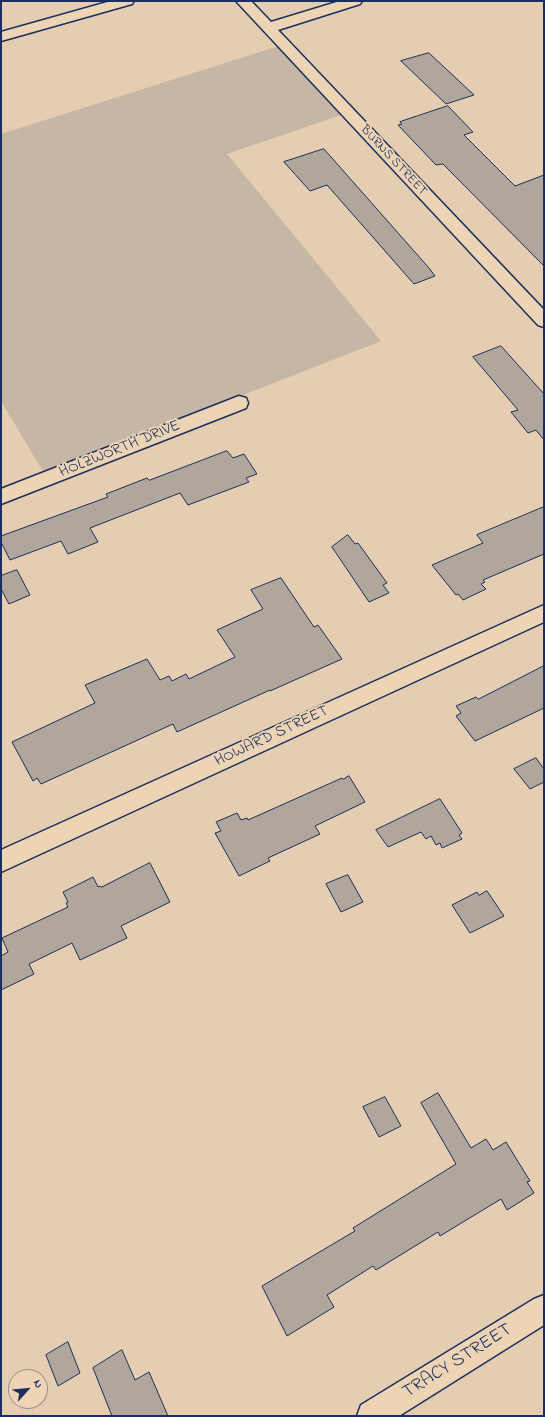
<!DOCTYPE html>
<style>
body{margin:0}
#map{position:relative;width:545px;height:1417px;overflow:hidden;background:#e4cdb1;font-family:"Indie Flower",sans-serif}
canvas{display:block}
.frame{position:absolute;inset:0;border:2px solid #1b2f5e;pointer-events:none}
.north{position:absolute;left:8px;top:1369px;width:40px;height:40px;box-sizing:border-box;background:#ecd4b4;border:1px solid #989292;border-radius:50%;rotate:63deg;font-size:11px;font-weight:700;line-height:16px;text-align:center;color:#1b2f5e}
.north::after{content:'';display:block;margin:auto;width:14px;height:18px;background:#1b2f5e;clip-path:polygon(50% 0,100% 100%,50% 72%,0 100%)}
</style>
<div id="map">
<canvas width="545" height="1417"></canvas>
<div class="frame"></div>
<div class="north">N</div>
</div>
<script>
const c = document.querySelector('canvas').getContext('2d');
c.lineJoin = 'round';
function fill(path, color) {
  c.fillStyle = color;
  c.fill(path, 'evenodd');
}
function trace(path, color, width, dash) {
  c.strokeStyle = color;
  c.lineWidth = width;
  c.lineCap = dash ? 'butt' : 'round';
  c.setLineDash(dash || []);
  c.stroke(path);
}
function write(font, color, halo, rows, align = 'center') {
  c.font = font + ' "Indie Flower",sans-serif';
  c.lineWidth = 4;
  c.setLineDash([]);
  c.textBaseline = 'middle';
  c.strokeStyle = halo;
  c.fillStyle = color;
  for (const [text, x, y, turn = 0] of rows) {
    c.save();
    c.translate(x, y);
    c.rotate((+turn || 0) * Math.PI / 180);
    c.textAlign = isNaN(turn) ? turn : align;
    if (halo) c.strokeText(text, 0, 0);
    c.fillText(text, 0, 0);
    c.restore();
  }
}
const green = new Path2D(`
 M282,45L341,115L227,154L381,341L44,473L1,401V134Z`);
const building = new Path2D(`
 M429,53L474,95L446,104L401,61Z
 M448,106L473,132L464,135L515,186L544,175V266L443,164L436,165L398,125L402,124L400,122Z
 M324,149L429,268L435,276L414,284L327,185L310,191L284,162Z
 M501,346L544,394V440L536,430L528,433L511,412L518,410L473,357Z
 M227,451L233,458L244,454L257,474L246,478L249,482L188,505L180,493L90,528L98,542L68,554L61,541L10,560L1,542V536L108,497L106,494L147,478L149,480Z
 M544,507V554L483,580L485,582L481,584L486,589L463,600L458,594L456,595L432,565L483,543L477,535Z
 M348,535L355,544L358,543L387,583L383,585L389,593L369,602L332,547Z
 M17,570L30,595L9,604L1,589V576Z
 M281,578L314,627L318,625L342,659L270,691V690L177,732L173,724L41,784L37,778L33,781L12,742L95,703L85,685L147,659L160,680L169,676L172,681L186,674L189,679L235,657L217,630L263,609L251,590Z
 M544,666V708L475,741L456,716L461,713L456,706L476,697L478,699Z
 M536,758L544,769V782L530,789L514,769Z
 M349,776L365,802L315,826L320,834L268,858L270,861L239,876L215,833L221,831L216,822L237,813L241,820L247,818L248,820L342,778L343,779Z
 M440,799L462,833L459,835L462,839L442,848L440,843L436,845L431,836L426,839L421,832L388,847L376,830Z
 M150,863L170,902L121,926L127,938L80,960L72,943L29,964L34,974L1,990V956L8,952L2,938L68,907L66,903L68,902L63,892L93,877L98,887L100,886L101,887Z
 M348,875L363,902L341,912L326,884Z
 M487,891L504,916L470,933L452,905L477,892L479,895Z
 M438,1093L471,1148L486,1139L493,1150L506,1142L530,1181L527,1182L534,1193L507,1210L501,1199L440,1236L438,1232L376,1270L373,1266L327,1295L334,1307L287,1336L262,1286L355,1231L353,1228L456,1164L421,1103Z
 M385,1097L401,1126L379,1137L363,1107Z
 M68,1342L80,1373L58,1386L46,1355Z
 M122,1350L135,1380L149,1372L168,1416H112L93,1368Z`);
const minor = new Path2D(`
 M111,1H134L132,4L1,41V32Z
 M236,1H251L271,22L340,1H362L360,4L278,30L544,310V327L538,325Z
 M239,396L246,398L248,403L246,408L1,504V489Z
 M544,605V622L1,872V850Z
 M544,1295V1325L399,1416H357L361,1405L534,1299Z`);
const farStreetnames = [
 ["BURNS STREET",393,161,47]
];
const streetNames = [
 ["HOLZWORTH DRIVE",120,450,-22],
 ["HOWARD STREET",272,737,-25]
];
const nearStreetnames = [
 ["TRACY STREET",458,1362,-32]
];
fill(green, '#c6b6a5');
fill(building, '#b1a69c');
trace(building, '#1b2f5e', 1);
trace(minor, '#1b2f5e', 3);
fill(minor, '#ecd4b4');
write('13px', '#1b2f5e', '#ecd4b4', farStreetnames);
write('16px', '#1b2f5e', '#ecd4b4', streetNames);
write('19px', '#1b2f5e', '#ecd4b4', nearStreetnames);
</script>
